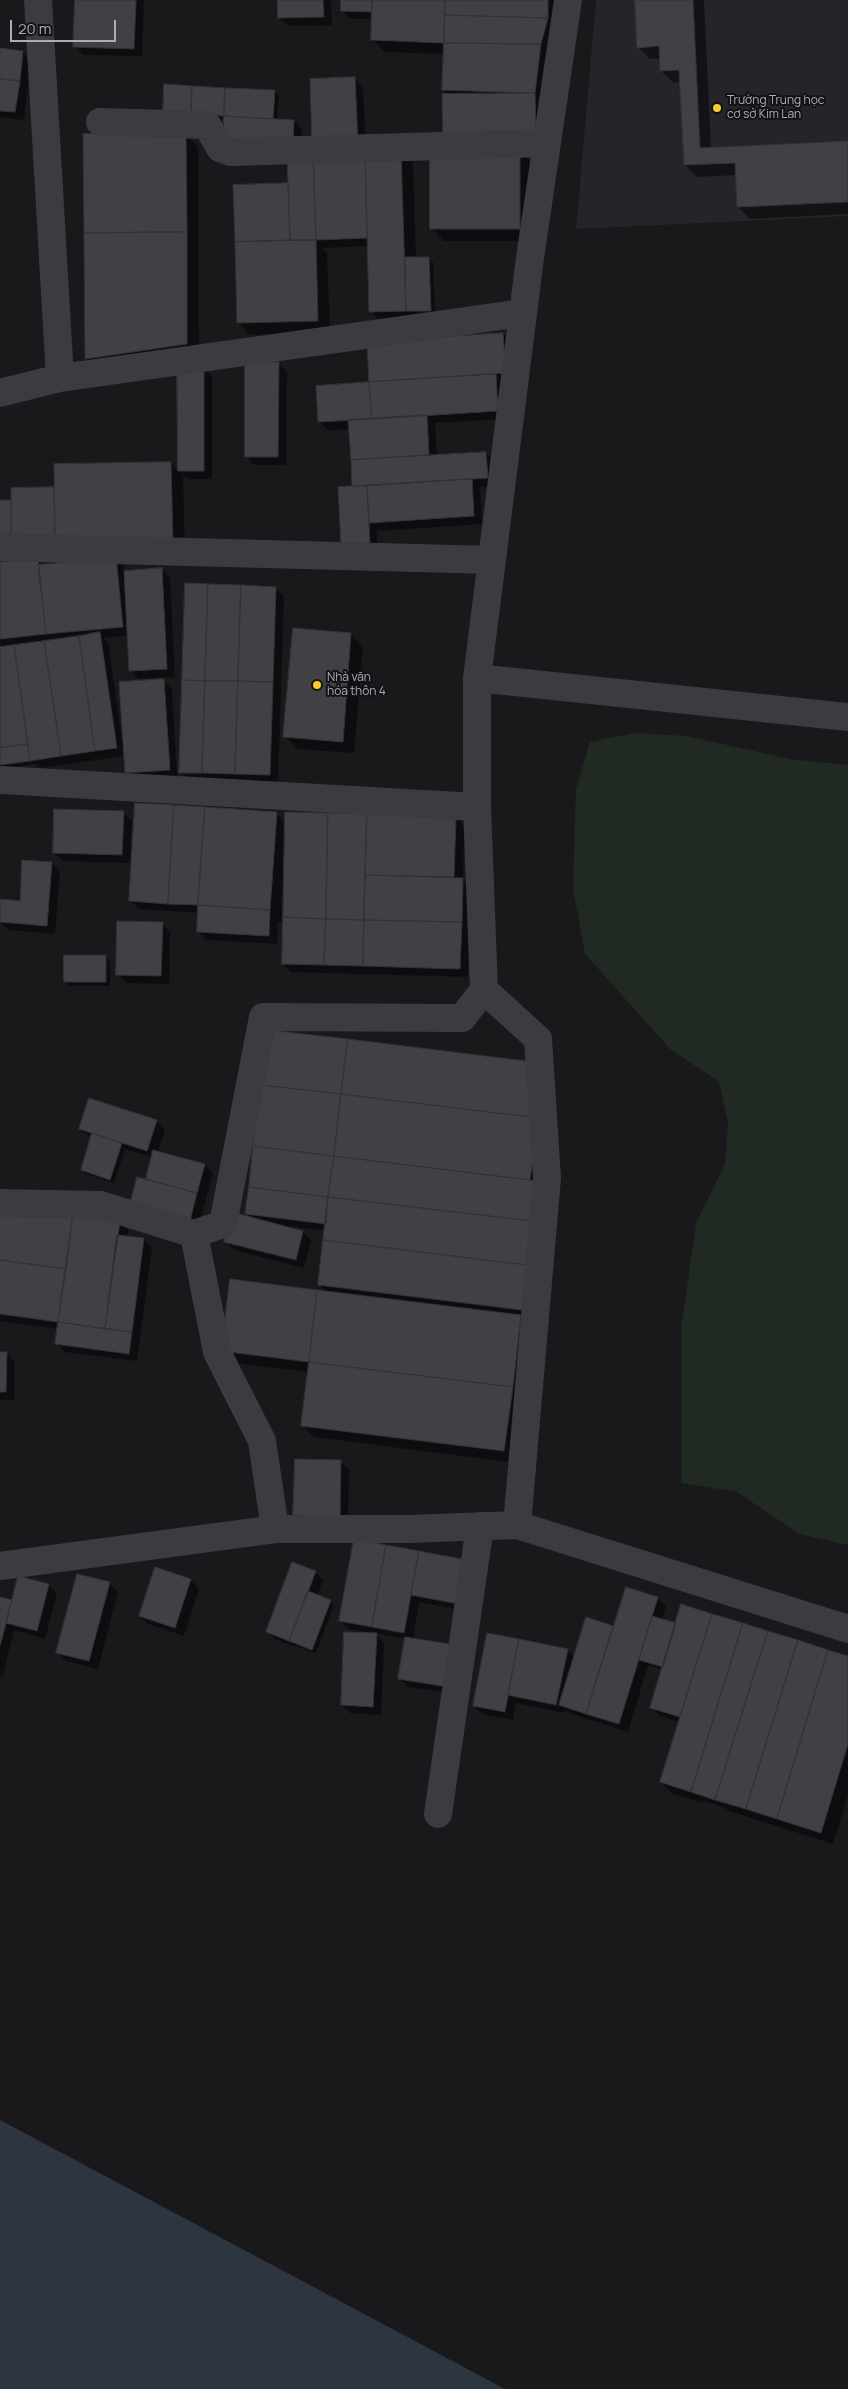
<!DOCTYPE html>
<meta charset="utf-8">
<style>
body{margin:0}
#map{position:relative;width:848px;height:2389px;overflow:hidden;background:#19181b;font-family:Manrope,sans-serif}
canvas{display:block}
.scale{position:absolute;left:10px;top:20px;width:106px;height:22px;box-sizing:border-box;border:2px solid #aaaebb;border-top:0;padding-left:6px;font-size:15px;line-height:18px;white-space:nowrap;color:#aaaebb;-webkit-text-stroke:4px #131316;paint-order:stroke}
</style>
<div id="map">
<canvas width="848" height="2389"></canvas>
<div class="scale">20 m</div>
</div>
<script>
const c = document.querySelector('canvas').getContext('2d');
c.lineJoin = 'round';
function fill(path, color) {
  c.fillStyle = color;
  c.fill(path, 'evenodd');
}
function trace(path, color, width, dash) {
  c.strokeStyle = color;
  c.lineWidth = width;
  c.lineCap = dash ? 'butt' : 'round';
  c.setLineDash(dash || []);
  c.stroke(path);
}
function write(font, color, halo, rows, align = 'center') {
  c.font = font + ' Manrope,sans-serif';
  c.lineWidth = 4;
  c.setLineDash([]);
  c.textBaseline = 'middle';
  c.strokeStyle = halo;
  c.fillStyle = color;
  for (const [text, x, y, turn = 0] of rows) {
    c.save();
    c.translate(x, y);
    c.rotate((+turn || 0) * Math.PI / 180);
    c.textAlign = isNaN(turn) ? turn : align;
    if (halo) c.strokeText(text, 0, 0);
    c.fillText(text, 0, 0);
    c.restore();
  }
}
const built = new Path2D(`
 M596,0H848V216L576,229Z`);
const green = new Path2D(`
 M634,733L687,736L790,759L848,765V1545L799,1534L737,1492L681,1483V1329L696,1223L725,1164L728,1123L719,1082L670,1049L585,954L573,889L576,789L590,742Z`);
const water = new Path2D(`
 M0,2120L505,2389H0Z`);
const shadow = new Path2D(`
 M76,0H144L142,56L83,55L75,46Z
 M279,0H331L332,25L288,26L279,18Z
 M342,0H556L544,145L449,95L443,89L445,54L385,52L373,40V19H350L342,10Z
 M636,0H704L711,148L848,142V214L750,219L738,207L737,175L697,177L685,165L681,82L674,83L661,71V59H650L638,47Z
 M0,49L22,52L31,60L24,120L0,117Z
 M354,79L363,87L366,152L401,151L413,163L416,258H429L433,262L435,314L383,324L371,312L369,246L322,248L327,253L330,332L250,335L238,323L234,186L289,184V154L225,119L168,116L275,92L279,96L277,120L294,121L302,129L301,155Z
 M186,135L198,147L199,356L98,370L86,358Z
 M519,150L531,162V241H444L432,229Z
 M503,334L511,342L506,419L435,423L437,456L486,453L494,461L496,486L480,487L482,524L377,531L378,552L351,554L354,488L350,429L328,430L319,422L371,383L368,343Z
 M279,364L287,372L286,465H254L246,456Z
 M178,368H203L212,376V479H188L183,475L185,556L114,557L124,567V572L162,570L170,578L175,677L139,679L130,671L129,635L103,638L108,642L122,739L163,680L172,689L177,778L135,781L126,772L125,756L40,768L35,764L1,769L0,563L37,559L44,566L104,559L0,502L12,501V489L55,488L171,463L179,472Z
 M275,588L284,596L278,783L189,781L180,772Z
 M351,635L363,647L354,753L297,749L285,736Z
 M123,812L132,821L130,863L63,861L54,853Z
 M276,813L286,823L456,817L464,826L463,880L471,887L468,977L291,972L283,964L284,922H278L277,944L207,940L198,931L199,913L139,909L130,900Z
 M51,863L60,871L55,934L8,930L0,922V910L21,902Z
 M162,923L170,932L169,984L126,983L118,974Z
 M106,957L110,961V986H69L65,982Z
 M269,1031L546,1076L516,1463L314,1437L302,1425L309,1372L235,1363L223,1351L327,1292L319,1284L326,1231L288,1226L303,1232L311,1240L304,1268L234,1250L226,1241L251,1218L247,1214Z
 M90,1100L157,1121L165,1130L158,1153L204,1165L213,1173L197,1232L146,1181L152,1157L125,1149L114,1183L86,1174L82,1170L92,1138L80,1129Z
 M0,1206L119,1222L128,1230L127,1237L144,1239L152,1248L137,1361L65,1352L57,1343L59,1329L0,1321Z
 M0,1353H6L15,1362L14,1400H0Z
 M341,1462L349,1470L348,1525L303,1523L295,1515Z
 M355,1541L467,1561V1611L419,1602L413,1639L457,1694L408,1687L400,1679L406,1639L375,1633L384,1643L381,1715L350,1713L342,1705L371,1633L349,1629L340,1620Z
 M156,1569L191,1580L199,1589L184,1636L148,1624L140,1616Z
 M315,1572L323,1580L317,1596L334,1605L316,1653L276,1640L267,1632Z
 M109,1583L118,1592L98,1669L66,1661L58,1653Z
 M48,1585L57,1593L45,1639L14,1630L3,1676L0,1675V1598L13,1601Z
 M657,1598L666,1606L662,1620L676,1624L711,1615L848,1658V1795L833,1844L729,1811L725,1808L704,1801L703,1803L673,1794L661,1782L680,1722L660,1716L651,1707L663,1669L648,1665L628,1732L569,1713L565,1710V1713L516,1703L513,1720L482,1714L474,1706L567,1650L575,1658L587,1619L614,1627Z`);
const building = new Path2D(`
 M75,0H136L134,49L73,47Z
 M278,0H323L324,17L278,18Z
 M341,0H372V12L341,11Z
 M372,0H445L444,43L371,40Z
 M445,0H548V18L445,15Z
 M635,0H693L700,148L848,141V202L737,207L735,163L684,165L679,70L660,71L659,46L637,48Z
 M445,15L548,18L541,44L444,43Z
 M444,43L541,44L535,93L442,90Z
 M0,48L23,51L20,81L0,79Z
 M355,77L358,143L312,145L310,79Z
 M0,79L20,81L15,112L0,111Z
 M164,84L192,86L191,114L163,112Z
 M192,86L225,88L224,116L191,114Z
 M225,88L275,90L273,119L224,116Z
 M535,93L536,137L443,138L442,94Z
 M224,116L294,120L293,147L222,143Z
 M186,133L187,232L84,233L83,134Z
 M430,149H520V229H430Z
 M401,150L406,311L369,312L365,151Z
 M365,151L367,238L316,240L313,153Z
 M313,153L316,240H290L287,154Z
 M288,183L290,240L235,242L233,185Z
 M187,232V344L85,359L84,233Z
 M316,240L318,321L237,323L235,242Z
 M405,257H429L431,311H406Z
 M503,333L506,373L369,382L367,342Z
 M245,362H279L278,457H245Z
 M177,366H204V471H178Z
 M496,374L498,411L372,419L369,382Z
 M369,382L372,419L318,422L316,386Z
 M427,415L429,455L351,460L348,420Z
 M486,452L488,478L352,486L351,460Z
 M171,462L173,544L55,546L54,464Z
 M472,479L474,516L369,523L367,486Z
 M352,486H367L370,544L341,546L338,487Z
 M54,487L55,538H11V488Z
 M0,500H11V534H0Z
 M116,557L123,627L46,634L38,565Z
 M38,558L46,634L0,639V562Z
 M162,568L167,669L129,671L124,571Z
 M185,583L208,584L205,681L182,680Z
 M208,584L241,585L238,681H205Z
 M241,585L276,587L273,682L238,681Z
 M293,628L351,633L343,742L283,737Z
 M100,632L117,748L95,751L79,636Z
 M79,636L95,751L61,756L44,641Z
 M44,641L61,756L30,761L14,645Z
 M14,645L28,744L0,748V647Z
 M164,679L170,770L125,773L119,682Z
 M182,680L205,681L202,773H179Z
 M205,681H238L235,774L202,773Z
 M238,681L273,682L270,775L235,774Z
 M28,744L30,761L0,765V748Z
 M135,803L174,805L168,904L129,901Z
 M174,805L205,807L198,905L168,904Z
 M205,807L277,812L270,910L198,905Z
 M54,809L124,811L122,855L53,853Z
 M285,812L328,813L326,919L283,917Z
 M328,813L367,814L364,920L326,919Z
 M367,814L456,816L454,877L365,875Z
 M22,860L52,862L47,926L0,922V899L20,901Z
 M365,875L463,878L462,922L364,920Z
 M198,905L270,910L269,936L197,932Z
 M283,917L326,919L324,965L282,964Z
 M326,919L364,920L363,966L324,965Z
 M364,920L462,922L460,969L363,966Z
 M117,921L163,922L161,976L116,975Z
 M64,955H106V982H64Z
 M268,1030L348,1039L341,1094L261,1085Z
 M348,1039L534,1062L538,1118L341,1094Z
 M261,1085L341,1094L334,1156L253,1146Z
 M341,1094L538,1118L530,1180L334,1156Z
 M89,1098L157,1120L147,1151L79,1129Z
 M92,1133L122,1143L110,1180L81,1170Z
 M253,1146L334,1156L328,1197L249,1187Z
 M153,1150L205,1164L197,1193L146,1179Z
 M334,1156L537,1181L532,1221L328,1197Z
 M137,1177L197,1193L189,1225L129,1209Z
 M249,1187L328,1197L326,1224L245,1214Z
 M328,1197L532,1221L527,1265L323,1240Z
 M0,1204L73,1214L66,1269L0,1260Z
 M232,1212L303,1231L296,1260L224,1242Z
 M73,1214L120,1221L105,1329L58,1322Z
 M117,1235L144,1238L132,1332L105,1329Z
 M323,1240L527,1265L522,1310L318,1285Z
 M0,1260L66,1269L58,1322L0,1314Z
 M230,1279L317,1290L309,1362L221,1351Z
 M317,1290L521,1315L513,1387L309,1362Z
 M58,1322L132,1332L129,1354L55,1344Z
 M0,1352H7L6,1392H0Z
 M309,1362L513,1387L504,1451L301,1426Z
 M295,1459L341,1460L340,1517L293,1515Z
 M354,1539L386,1545L372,1627L339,1621Z
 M386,1545L419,1551L404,1633L372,1627Z
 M419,1551L467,1560L459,1604L411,1595Z
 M292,1562L316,1571L289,1641L266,1632Z
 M155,1567L191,1579L175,1628L139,1616Z
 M77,1574L110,1582L89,1661L56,1653Z
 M18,1576L49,1584L37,1631L6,1623Z
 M626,1587L658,1597L619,1724L586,1714Z
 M308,1591L331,1600L312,1650L289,1641Z
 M0,1597L12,1600L0,1646Z
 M681,1604L712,1614L680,1717L650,1708Z
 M712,1614L743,1623L691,1792L660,1782Z
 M652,1616L676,1623L663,1667L639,1660Z
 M586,1617L613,1626L586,1714L559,1705Z
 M743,1623L768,1631L715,1800L691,1792Z
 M768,1631L798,1640L746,1809L715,1800Z
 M344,1632L377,1633L373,1707L341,1705Z
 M487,1633L519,1639L505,1712L473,1706Z
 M405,1637L456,1645L449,1687L398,1679Z
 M519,1639L568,1649L556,1705L508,1695Z
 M798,1640L828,1650L777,1819L746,1809Z
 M828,1650L848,1656V1744L821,1833L777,1819Z`);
const street = new Path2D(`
 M38,0L60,378L522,313
 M100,122L207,125L220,148L231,152L547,143
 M0,393L60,378
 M0,547L492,560
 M477,678L848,717
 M0,780L477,807
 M0,1203L101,1205L194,1234L217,1352L262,1441L275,1529
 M194,1234L223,1224L263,1017L462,1018L484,990
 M517,1525L547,1178L538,1039L484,990L477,807V678L530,258L568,0
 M0,1566L275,1529H408L517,1525L848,1629
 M438,1814L480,1526`);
const markers = [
 [717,108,5,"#facb31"],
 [317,685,5,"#facb31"]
];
const poiNames = [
 ["Trường Trung học",727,101],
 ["cơ sở Kim Lan",727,115],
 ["Nhà văn",327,678],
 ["hóa thôn 4",327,692]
];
fill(built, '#252428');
fill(green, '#202922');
fill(water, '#2d3640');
fill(shadow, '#0007');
fill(building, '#404045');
trace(building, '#333237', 1);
trace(street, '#3b3b42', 28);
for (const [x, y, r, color] of markers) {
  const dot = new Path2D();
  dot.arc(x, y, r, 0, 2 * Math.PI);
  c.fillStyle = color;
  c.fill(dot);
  trace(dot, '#131316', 2);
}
write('12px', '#aaaebb', '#131316', poiNames, 'left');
</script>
